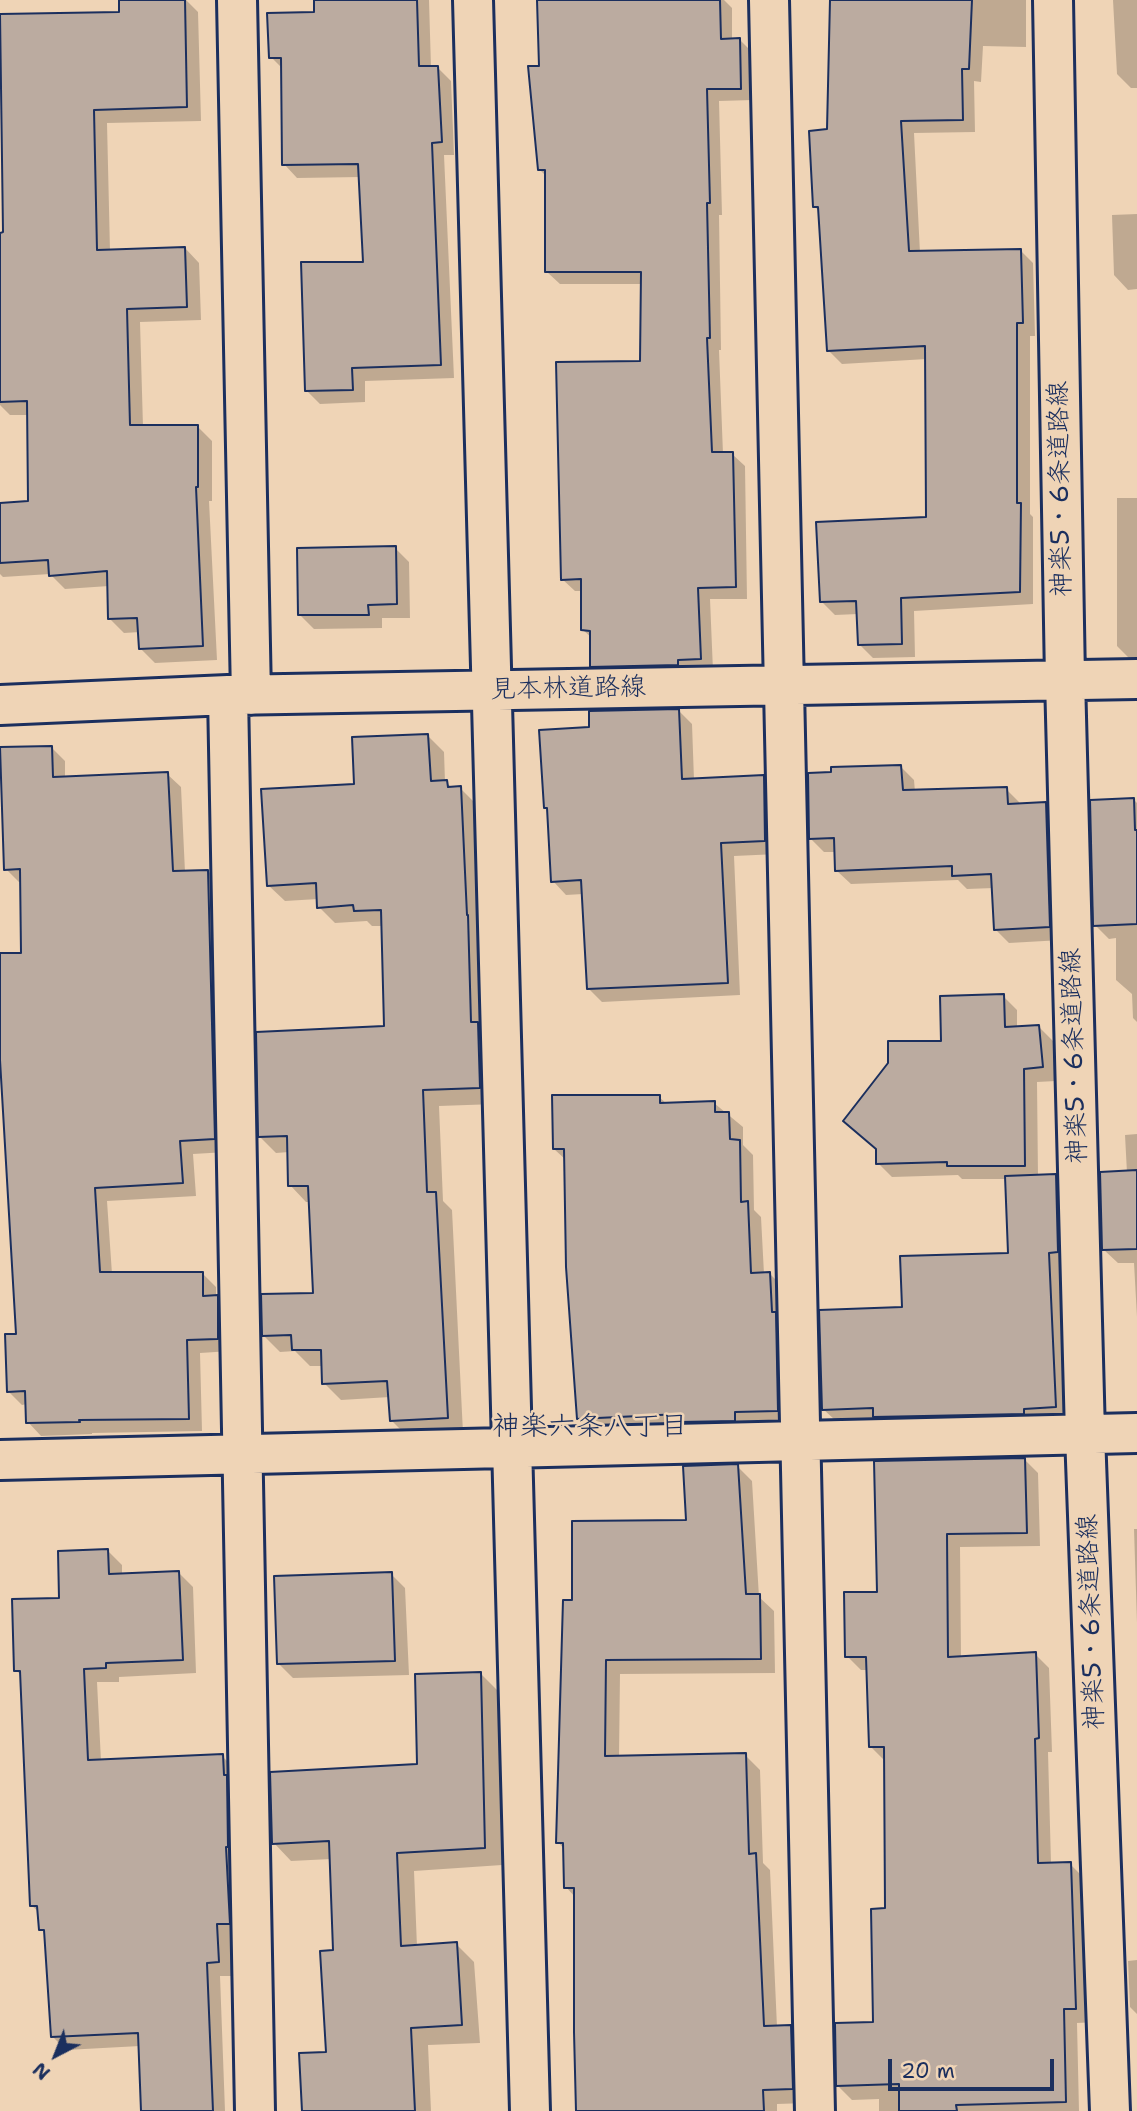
<!DOCTYPE html>
<meta charset="utf-8">
<style>
body{margin:0}
#map{position:relative;width:1137px;height:2111px;overflow:hidden;background:#efd4b6;font-family:"Shantell Sans",sans-serif}
canvas{display:block}
.north{position:absolute;left:21px;top:2020px;width:70px;height:70px;-webkit-text-stroke:5px #efd4b6;paint-order:stroke;rotate:222deg;font-size:19px;font-weight:700;line-height:28px;text-align:center;color:#1b2f5e}
.north::after{content:'';display:block;margin:auto;width:24px;height:32px;background:#1b2f5e;clip-path:polygon(50% 0,100% 100%,50% 72%,0 100%)}
.scale{position:absolute;left:888px;top:2059px;width:166px;height:32px;box-sizing:border-box;border:4px solid #1b2f5e;border-top:0;padding-left:9px;font-size:21px;line-height:24px;white-space:nowrap;color:#1b2f5e;-webkit-text-stroke:5px #efd4b6;paint-order:stroke}
</style>
<div id="map">
<canvas width="1137" height="2111"></canvas>
<div class="north">N</div>
<div class="scale">20 m</div>
</div>
<script>
const c = document.querySelector('canvas').getContext('2d');
c.lineJoin = 'round';
function fill(path, color) {
  c.fillStyle = color;
  c.fill(path, 'evenodd');
}
function trace(path, color, width, dash) {
  c.strokeStyle = color;
  c.lineWidth = width;
  c.lineCap = dash ? 'butt' : 'round';
  c.setLineDash(dash || []);
  c.stroke(path);
}
function write(font, color, halo, rows, align = 'center') {
  c.font = font + ' "Shantell Sans","Klee One",sans-serif';
  c.lineWidth = 5;
  c.setLineDash([]);
  c.textBaseline = 'middle';
  c.strokeStyle = halo;
  c.fillStyle = color;
  for (const [text, x, y, turn = 0] of rows) {
    c.save();
    c.translate(x, y);
    c.rotate((+turn || 0) * Math.PI / 180);
    c.textAlign = isNaN(turn) ? turn : align;
    if (halo) c.strokeText(text, 0, 0);
    c.fillText(text, 0, 0);
    c.restore();
  }
}
const shadow = new Path2D(`
 M121,0H186L198,12L201,121L107,123L110,251L185,248L199,263L201,320L140,322L143,427H198L212,441V501H209L217,660L155,663L140,648V632L124,633L110,619L109,586L65,589L50,574L3,577L0,574V504L30,503L29,415H10L0,405V234H5L121,14Z
 M315,0H429L431,68H438L451,81L454,155H444L454,378L365,381V402L320,404L306,390L365,264L361,177L297,178L284,164L283,69L271,57L316,14Z
 M539,0H724L732,8V40H740L752,52L753,100L719,101L722,215H719L721,350H719L723,454H732L745,466L747,599H710L713,671L604,678L591,666L592,638L583,630V591H575L562,579L642,362V284H560L547,272L546,176L539,169L541,68Z
 M831,0H1026V47L983,46L981,82L974,81L975,132L914,133L920,253L1020,250L1033,263L1035,336H1030V514L1033,517V604L914,611L915,657L873,658L859,644L858,614L835,615L822,602L927,519V359L842,364L829,351L820,212L815,207L829,131Z
 M1113,0H1137V88H1131L1117,74Z
 M1137,214V289L1128,290L1114,275L1112,215Z
 M1117,498H1137V659H1130L1117,646Z
 M395,548L409,562L410,618H382V628L314,629L299,614Z
 M679,711L692,724L694,780L763,777L777,790L778,854L734,856L740,995L602,1002L588,988L583,894L566,895L553,881L549,810L546,807L591,728Z
 M428,736L444,752L445,782L454,789L460,788L477,805L496,1104L439,1106L443,1201L452,1210L463,1433L408,1437L391,1420L390,1397L341,1400L324,1383V1366H310L295,1351L280,1352L264,1336L315,1294L311,1202H306L290,1185L289,1152L276,1153L260,1137L386,1028L384,926H372L367,921L335,923L319,907L318,899L285,901L268,885L356,786Z
 M51,747L65,761V779L167,774L181,787L185,872L208,871L221,885L227,1152L193,1154L196,1196L107,1201L112,1274L202,1273L216,1287V1297L230,1311L231,1351L200,1353L202,1431L92,1433V1434L41,1436L28,1422L27,1404L22,1405L8,1391L18,1336L0,1047V955H23L22,882H19L6,869Z
 M901,767L914,780L915,792L1006,789L1019,802L1020,805L1046,804L1059,817L1062,940L1009,943L995,929L994,888L967,889L958,880L851,884L837,871L836,852H824L811,839Z
 M1133,799L1137,803V1022L1133,1018L1132,994L1116,980V938L1109,939L1095,925Z
 M1003,996L1017,1010V1028L1039,1027L1053,1041L1056,1081L1037,1082L1038,1177L1056,1176L1067,1187L1069,1263H1060L1067,1418L887,1428L878,1419L835,1420L823,1409L904,1309L1010,1254L1007,1179H962L958,1175L892,1177L878,1163V1151L845,1121Z
 M659,1097L667,1104L714,1103L743,1127V1145L753,1155L754,1210L761,1217L764,1274H770L784,1288L791,1424L592,1432L578,1418L566,1160L554,1149Z
 M1137,1134V1317L1134,1263H1118L1104,1250L1127,1173L1125,1135Z
 M1024,1459L1038,1473L1040,1546L960,1547L961,1658L1035,1654L1049,1668L1052,1752H1048L1051,1864H1070L1084,1878L1097,2022L1077,2023L1079,2111H879V2099L852,2100L838,2086L837,2025L874,2023L887,1910L884,1760L870,1746L868,1670H861L847,1656L879,1594Z
 M737,1466L752,1481L759,1597L774,1611L775,1673L620,1674L619,1757L745,1755L760,1770L763,1863L770,1870L777,2027L791,2026L805,2041L807,2103L777,2104V2111H578L575,1897L566,1887L565,1850L558,1842L574,1602L688,1521Z
 M1134,1529H1137V1623Z
 M108,1551L122,1565V1576L179,1573L193,1587L196,1673L119,1677V1682H97L101,1761L222,1756L236,1770L243,1937H230L232,1976H220L225,2111H143L140,2046L66,2050L52,2036L47,1935L41,1929L40,1913L32,1906L22,1676L16,1670L61,1600Z
 M391,1574L405,1588L409,1675L293,1678L279,1664Z
 M481,1674L499,1692L502,1865L414,1871L417,1947L456,1944L474,1962L480,2043L428,2045L431,2111H304L328,2053L335,1951L331,1859L291,1861L274,1843L419,1766Z
 M1137,1960V2014L1130,2007L1128,1961Z`);
const building = new Path2D(`
 M119,0H185L187,107L94,110L97,250L185,247L187,307L127,309L130,425H198V487H196L203,646L139,649L137,618L108,619L107,571L49,576L48,560L0,563V503L28,501L27,401L0,402V233L3,232L0,14L119,12Z
 M314,0H417L419,66H438L442,142L432,143L441,365L352,368L353,390L305,391L301,262H363L358,164L282,165L281,58H269L267,13L314,12Z
 M537,0H720L721,39L740,38L741,89H707L710,203H707L710,338H707L712,452H733L736,587L698,588L701,659L678,660V665L590,667V631L581,630V579L561,580L556,362L640,361L641,272H545V170H538L528,66H539Z
 M830,0H972L969,69H962L963,120L901,121L909,251L1021,249L1023,323H1017V503H1021L1020,592L901,598L902,644L858,645L856,601L820,602L816,522L926,517L925,346L827,351L818,207H813L809,131L827,129Z
 M396,546L397,604L368,605L369,615H298L297,548Z
 M679,709L682,779L764,775L765,841L721,843L728,983L587,989L581,880L551,882L547,808H544L539,730L589,727V711Z
 M428,734L431,781L447,780L448,787L461,786L467,915H468L471,1022H478L480,1088L423,1090L427,1192H436L448,1418L390,1421L387,1381L322,1384L321,1350H292L291,1335L262,1336L261,1294L313,1293L308,1186H288L287,1136L258,1137L256,1032L384,1026L381,910L354,911L353,905L317,908L316,883L267,886L261,789L354,784L352,737Z
 M52,746L53,777L168,772L173,871L208,870L215,1139L180,1141L183,1183L95,1188L100,1272H203V1296L218,1295V1339L187,1340L189,1419L79,1420L80,1422L26,1423L25,1391L7,1392L5,1334H16L0,1060V953H21L20,869L4,870L0,747Z
 M901,765L903,790L1007,787L1008,804L1046,802L1050,927L994,930L991,874L952,876V866L835,871L834,838L809,839L808,773L831,772V767Z
 M1134,798L1135,830H1137V924L1093,926L1090,800Z
 M1004,994L1005,1027L1039,1025L1043,1067L1024,1069L1025,1166H947V1162L876,1164V1149L843,1121L888,1063V1041H941L940,996Z
 M552,1095H660V1103L715,1101V1112H729L730,1139L740,1140L741,1202L748,1201L751,1273L770,1272L772,1312H776L778,1411L735,1412V1421L680,1422V1414L577,1419L566,1267L564,1149H553Z
 M1137,1170V1249L1102,1250L1100,1172Z
 M1056,1174L1058,1252L1049,1253L1056,1407L1024,1409V1414L873,1417V1408L822,1410L819,1310L902,1307L900,1256L1008,1253L1005,1176Z
 M1025,1458L1027,1533L947,1534L948,1657L1036,1652L1039,1738L1035,1739L1038,1863L1071,1862L1076,2009H1064L1066,2102L956,2105L957,2111H899V2084L836,2086L835,2023L873,2022L871,1909L885,1908L884,1747H869L866,1657H845L844,1592H877L874,1461Z
 M738,1464L746,1594H760L761,1659L606,1660L605,1756L746,1753L749,1854L756,1853L764,2026L791,2025L793,2089L763,2090L764,2111H576L574,2032V1888H564L563,1843H556L563,1600H572V1521L686,1520L683,1466Z
 M108,1549L109,1574L179,1571L183,1660L106,1663V1668L84,1669L88,1760L223,1754L224,1775H227L228,1847H226L230,1924H217L219,1962L207,1963L213,2111H141L138,2033L51,2037L44,1930H39L37,1906H30L20,1671H14L12,1599L59,1598L58,1551Z
 M392,1572L395,1661L277,1664L274,1576Z
 M481,1672L485,1848L397,1853L401,1946L457,1942L462,2025L411,2028L415,2111H302L299,2053L326,2052L320,1951L333,1950L329,1841L272,1844L270,1772L417,1764L415,1674Z`);
const minor = new Path2D(`
 M237,0L251,695
 M473,0L530,2111
 M769,0L815,2111
 M1053,0L1065,679L1085,1434L1110,2111
 M228,695L255,2111
 M0,705L228,695L1137,679
 M0,1460L1137,1433`);
const streetNames = [
 ["神楽5・6条道路線",1061,489,-91],
 ["見本林道路線",568,689,-1],
 ["神楽5・6条道路線",1075,1056,-92],
 ["神楽5・6条道路線",1092,1622,-92]
];
const neighbourhoodNames = [
 ["神楽六条八丁目",590,1428]
];
fill(shadow, '#0003');
fill(building, '#bbaba0');
trace(building, '#1b2f5e', 2);
trace(minor, '#1b2f5e', 44);
trace(minor, '#efd4b6', 38);
write('26px', '#1b2f5e', '#efd4b6', streetNames);
write('28px', '#1b2f5e', '#efd4b6', neighbourhoodNames);
</script>
